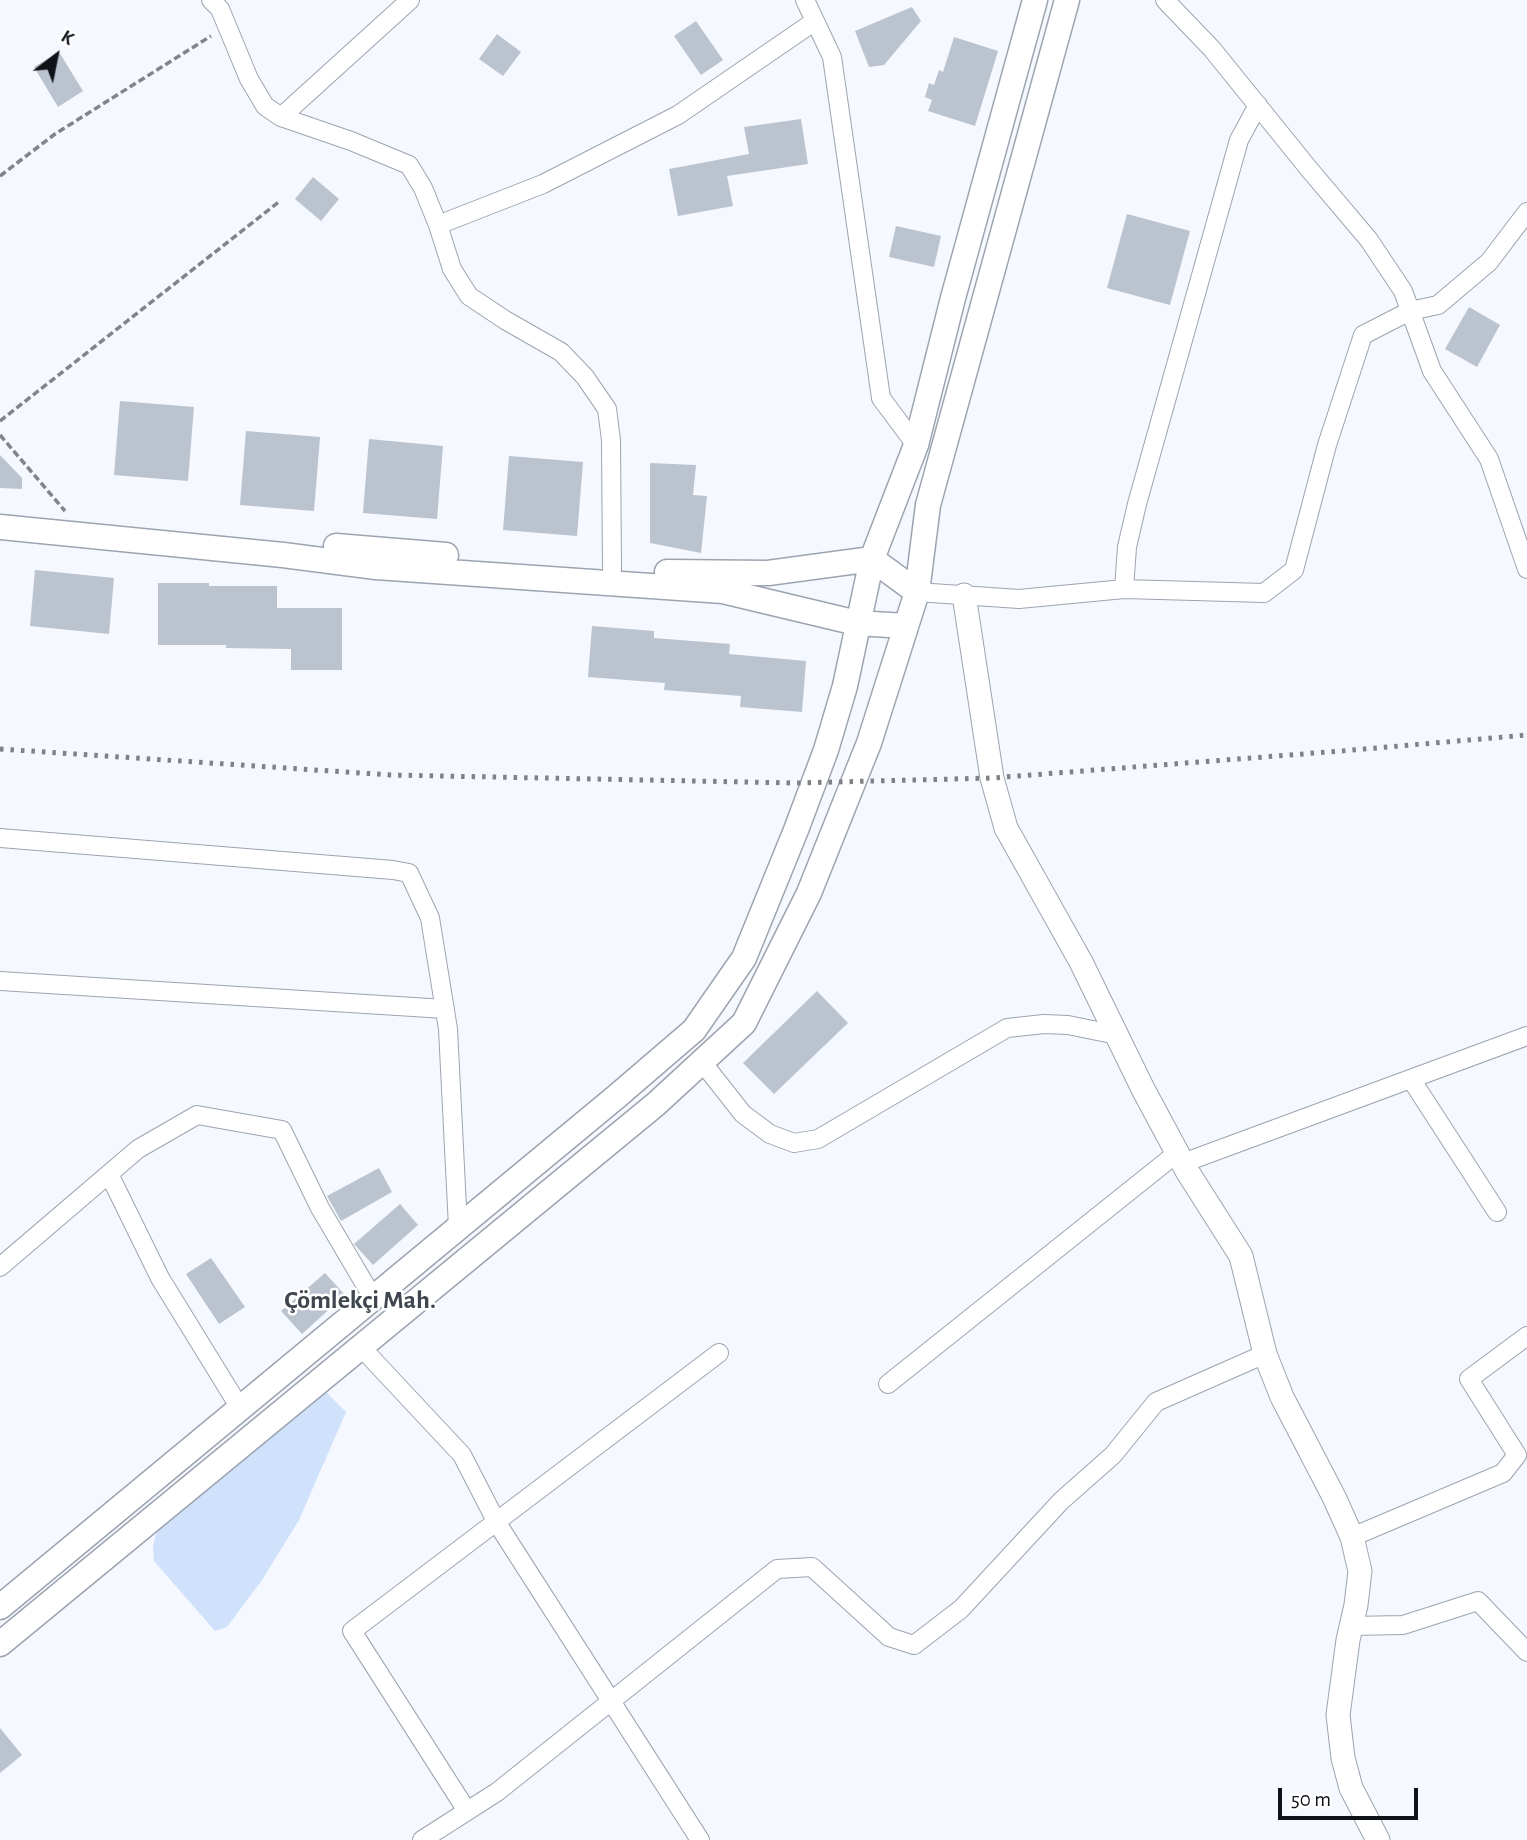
<!DOCTYPE html>
<meta charset="utf-8">
<style>
body{margin:0}
#map{position:relative;width:1527px;height:1840px;overflow:hidden;background:#f5f8fe;font-family:"Alegreya Sans",sans-serif}
canvas{display:block}
.north{position:absolute;left:21px;top:21px;width:70px;height:70px;-webkit-text-stroke:5px #fff;paint-order:stroke;rotate:32deg;font-size:19px;font-weight:700;line-height:28px;text-align:center;color:#0f1216}
.north::after{content:'';display:block;margin:auto;width:24px;height:32px;background:#0f1216;clip-path:polygon(50% 0,100% 100%,50% 72%,0 100%)}
.scale{position:absolute;left:1278px;top:1788px;width:140px;height:32px;box-sizing:border-box;border:4px solid #0f1216;border-top:0;padding-left:9px;font-size:21px;line-height:24px;white-space:nowrap;color:#0f1216;-webkit-text-stroke:5px #fff;paint-order:stroke}
</style>
<div id="map">
<canvas width="1527" height="1840"></canvas>
<div class="north">K</div>
<div class="scale">50 m</div>
</div>
<script>
const c = document.querySelector('canvas').getContext('2d');
c.lineJoin = 'round';
function fill(path, color) {
  c.fillStyle = color;
  c.fill(path, 'evenodd');
}
function trace(path, color, width, dash) {
  c.strokeStyle = color;
  c.lineWidth = width;
  c.lineCap = dash ? 'butt' : 'round';
  c.setLineDash(dash || []);
  c.stroke(path);
}
function write(font, color, halo, rows, align = 'center') {
  c.font = font + ' "Alegreya Sans",sans-serif';
  c.lineWidth = 5;
  c.setLineDash([]);
  c.textBaseline = 'middle';
  c.strokeStyle = halo;
  c.fillStyle = color;
  for (const [text, x, y, turn = 0] of rows) {
    c.save();
    c.translate(x, y);
    c.rotate((+turn || 0) * Math.PI / 180);
    c.textAlign = isNaN(turn) ? turn : align;
    if (halo) c.strokeText(text, 0, 0);
    c.fillText(text, 0, 0);
    c.restore();
  }
}
const green = new Path2D(`
 M325,1391L346,1412L299,1520L262,1580L227,1627L215,1631L154,1561L153,1546L157,1529Z`);
const building = new Path2D(`
 M912,7L921,21L884,65L869,67L855,31Z
 M696,21L723,60L701,75L674,36Z
 M497,34L521,52L503,76L479,59Z
 M954,37L998,51L975,126L928,111L932,100L925,97L929,83L934,85L939,70L943,72Z
 M59,52L83,91L58,107L34,67Z
 M801,119L808,164L727,176L733,206L678,216L669,169L749,154L744,127Z
 M313,177L339,199L321,221L295,199Z
 M1127,214L1190,231L1170,305L1107,288Z
 M896,226L941,236L934,267L889,257Z
 M1469,307L1500,325L1477,367L1445,349Z
 M120,401L194,407L188,481L114,475Z
 M246,431L320,437L314,511L240,505Z
 M369,439L443,446L437,519L363,513Z
 M0,455L22,478V489L0,488Z
 M509,456L583,462L577,536L503,530Z
 M650,463L696,465L693,495L707,496L701,553L650,543Z
 M35,570L114,578L109,634L30,626Z
 M158,583H209V586H277V608H342V670H291V649L226,648V645H158Z
 M592,626L654,631V638L730,644L729,654L806,661L802,712L740,707L741,696L664,690L665,683L588,677Z
 M817,991L848,1023L774,1094L743,1063Z
 M379,1168L392,1192L341,1221L327,1196Z
 M400,1204L418,1225L373,1265L354,1244Z
 M211,1258L245,1307L219,1324L186,1274Z
 M325,1273L345,1295L302,1334L281,1311Z
 M0,1728L22,1755L0,1773Z`);
const path = new Path2D(`
 M0,176L55,134L211,36
 M0,421L280,201
 M0,435L65,511`);
const minor = new Path2D(`
 M211,0L220,9L249,79L265,106L281,117L351,141L409,165L423,188L438,225L452,269L469,296L505,320L561,352L585,377L607,409L611,440L612,569
 M805,0L832,57L881,398L916,445
 M1165,0L1212,49L1309,169L1369,240L1403,291L1432,371L1489,459L1527,569
 M281,117L410,0
 M438,225L543,184L678,115L815,21
 M1124,589L1127,547L1137,504L1239,140L1258,105
 M917,592L1019,599L1124,589L1264,593L1294,570L1327,445L1363,335L1410,311L1438,305L1489,262L1527,212
 M0,838L393,870L409,873L430,918L448,1029L458,1227
 M0,981L445,1009
 M702,1062L743,1114L770,1134L794,1143L818,1139L1007,1028L1044,1024L1068,1025L1117,1035
 M1411,1079L1497,1212
 M1183,1163L1527,1036
 M109,1174L160,1278L240,1408
 M0,1267L138,1149L197,1115L282,1130L320,1208L373,1298
 M361,1347L462,1455L497,1523L700,1840
 M888,1384L1177,1153
 M1352,1537L1503,1473L1517,1455L1469,1379L1527,1336
 M1351,1626L1403,1625L1478,1601L1527,1652
 M467,1811L352,1631L719,1353
 M422,1840L497,1792L777,1569L812,1567L889,1637L914,1645L961,1609L1061,1501L1113,1455L1156,1402L1265,1354`);
const tertiary = new Path2D(`
 M964,595L992,778L1006,828L1081,962L1143,1089L1187,1171L1241,1256L1265,1354L1282,1397L1334,1497L1352,1537L1360,1571L1356,1605L1348,1640L1338,1715L1343,1758L1351,1788L1378,1840`);
const secondary = new Path2D(`
 M0,527L283,555L376,567L723,591L857,623L906,626
 M336,546L446,555
 M667,572L768,573L872,559L917,592
 M0,1607L616,1097L694,1030L744,958L796,830L826,750L845,686L872,559L916,445L953,298L1035,0
 M0,1644L656,1104L744,1023L809,893L869,743L917,592L928,505L1067,0`);
const rail = new Path2D(`
 M0,749L391,775L796,783L992,778L1341,751L1527,735`);
const districtNames = [
 ["Çömlekçi Mah.",360,1300]
];
fill(green, '#d0e1fb');
fill(building, '#bbc3cf');
trace(minor, '#9ca4b0', 20);
trace(tertiary, '#9ca4b0', 25);
trace(secondary, '#9ca4b0', 27);
trace(path, '#818489', 3.5, [7, 3.5]);
trace(minor, '#fff', 18);
trace(tertiary, '#fff', 23);
trace(secondary, '#fff', 24);
trace(rail, '#7e8186', 5, [3.5, 7]);
write('bold 26px', '#3f4650', '#fff', districtNames);
</script>
